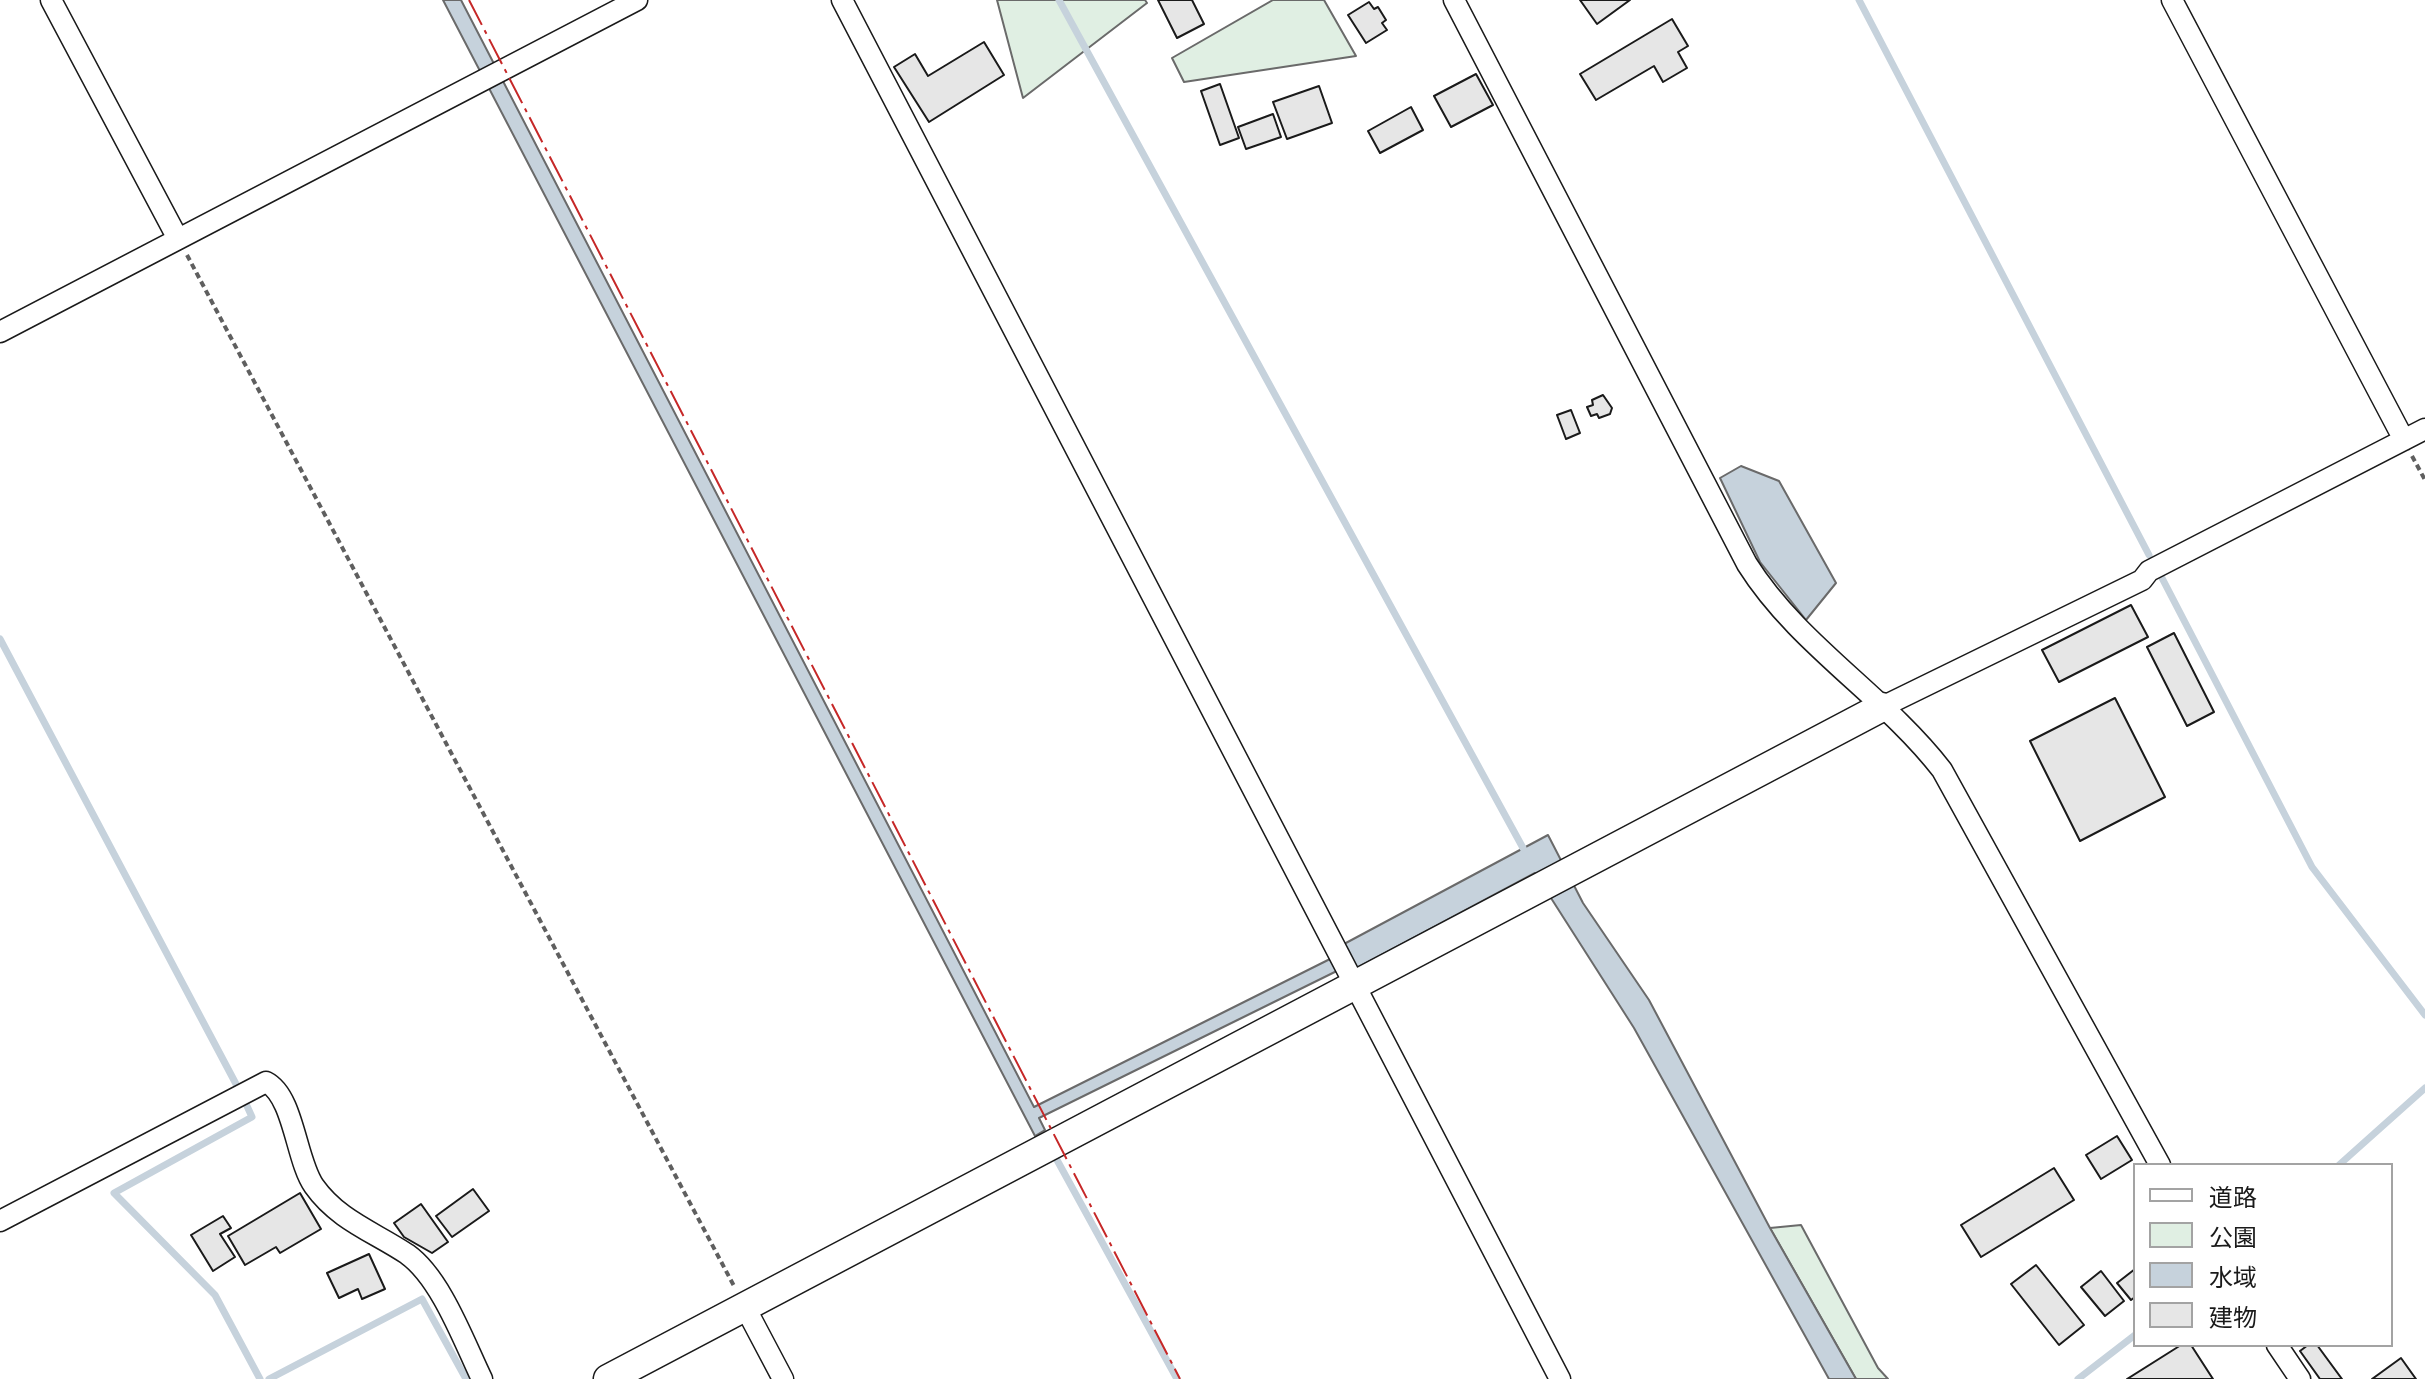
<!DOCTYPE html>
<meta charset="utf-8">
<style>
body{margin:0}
#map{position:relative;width:2425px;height:1379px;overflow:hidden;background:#fff;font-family:Literata,"Noto Sans JP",serif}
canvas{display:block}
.legend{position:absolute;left:2133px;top:1163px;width:260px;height:184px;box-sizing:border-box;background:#fff;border:2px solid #a3a3a3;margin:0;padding:10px 14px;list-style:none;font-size:24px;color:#1a1a1a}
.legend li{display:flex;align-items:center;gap:16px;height:40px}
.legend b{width:40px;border:2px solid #a3a3a3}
</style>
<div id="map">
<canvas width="2425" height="1379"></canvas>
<ul class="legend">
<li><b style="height:10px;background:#fff"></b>道路</li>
<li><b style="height:22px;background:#e0efe3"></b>公園</li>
<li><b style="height:22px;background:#c6d2dc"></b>水域</li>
<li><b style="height:22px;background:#e6e6e6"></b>建物</li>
</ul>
</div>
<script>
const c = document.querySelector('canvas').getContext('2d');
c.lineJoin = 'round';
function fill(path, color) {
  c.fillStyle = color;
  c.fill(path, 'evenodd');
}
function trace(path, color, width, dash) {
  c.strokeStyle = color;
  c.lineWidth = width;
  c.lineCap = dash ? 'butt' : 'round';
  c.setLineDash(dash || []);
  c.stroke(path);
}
const green = new Path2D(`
 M997,0H1145L1147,3L1023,98Z
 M1273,0H1324L1356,56L1184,82L1172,58Z
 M1801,1225L1878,1368L1888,1379H1856L1770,1228Z`);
const water = new Path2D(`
 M443,0H461L1034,1107L1346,951L1344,944L1548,835L1583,903L1649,1000L1770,1228L1856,1379H1829L1634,1028L1535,873L1357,968L1353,963L1039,1118L1045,1130L1035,1136Z
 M1741,466L1779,481L1836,583L1806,620L1760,562L1720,478Z`);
const stream = new Path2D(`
 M1059,0L1523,848
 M1859,0L2149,555
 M2162,578L2312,867L2425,1015
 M0,639L236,1084
 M247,1106L252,1117L114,1193L215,1295L260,1379
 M1057,1160L1177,1379
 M2339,1165L2425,1088
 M269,1379L422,1299L466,1379
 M2078,1379L2135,1335`);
const building = new Path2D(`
 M1158,0H1192L1204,24L1177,38Z
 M1580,0H1630L1597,24Z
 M1369,2L1374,9L1378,7L1386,20L1382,23L1387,30L1366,43L1348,15Z
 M1672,19L1688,46L1678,52L1687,68L1663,82L1654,66L1596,100L1580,74Z
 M984,42L1004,75L929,122L894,67L915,54L928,76Z
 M1476,74L1493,105L1451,127L1434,96Z
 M1220,84L1239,138L1220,145L1201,91Z
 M1319,86L1332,123L1287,139L1273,102Z
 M1411,107L1423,130L1380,153L1368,131Z
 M1273,114L1281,137L1246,149L1238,127Z
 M1603,395L1612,408L1610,414L1599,418L1597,414L1591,416L1587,407L1593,405L1592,400Z
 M1571,410L1580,433L1566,439L1557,415Z
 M2131,605L2148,637L2059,682L2042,650Z
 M2174,633L2214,712L2187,726L2147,647Z
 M2115,698L2165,797L2080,841L2030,741Z
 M2117,1136L2132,1160L2101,1179L2086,1155Z
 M2054,1168L2074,1200L1981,1257L1961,1225Z
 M473,1189L489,1211L452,1237L436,1216Z
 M300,1193L321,1229L280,1253L276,1247L245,1265L228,1236Z
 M421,1204L448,1242L432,1253L404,1237L394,1223Z
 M223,1216L231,1228L220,1234L235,1257L213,1271L191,1235Z
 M369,1254L385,1289L362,1299L358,1289L339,1298L327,1273Z
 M2036,1265L2084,1325L2059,1345L2011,1284Z
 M2135,1269V1297L2131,1300L2117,1283Z
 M2101,1271L2124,1301L2105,1316L2081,1287Z
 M2181,1345H2191L2213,1379H2127Z
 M2308,1345H2317L2342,1379H2320L2300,1351Z
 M2401,1358L2416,1379H2372Z`);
const path = new Path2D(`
 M187,255L734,1286
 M2412,456L2425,480`);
const street = new Path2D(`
 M51,0L178,239
 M842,0L1560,1379
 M1454,0L1747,564C1798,645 1884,695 1942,770L2160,1165
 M2172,0L2404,440
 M0,332L637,0
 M1882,707L2142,580L2149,571L2425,429
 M0,1221L266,1082C294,1096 296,1161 314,1186C338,1220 374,1232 407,1254C441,1278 464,1342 482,1379
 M746,1309L783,1379
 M2277,1345L2300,1379`);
const secondary = new Path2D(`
 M608,1379L1882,707`);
const power = new Path2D(`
 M469,0L1180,1379`);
fill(green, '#e0efe3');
trace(green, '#6a6a6a', 2);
fill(water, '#c6d2dc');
trace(water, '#6a6a6a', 2);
trace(stream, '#c6d2dc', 7);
fill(building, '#e6e6e6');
trace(building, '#1a1a1a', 2);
trace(street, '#1a1a1a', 23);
trace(secondary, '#1a1a1a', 31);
trace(path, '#5f5f5f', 4, [6, 4]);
trace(street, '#fff', 20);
trace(secondary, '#fff', 28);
trace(power, '#c62828', 2, [28, 6, 4, 6]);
</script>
